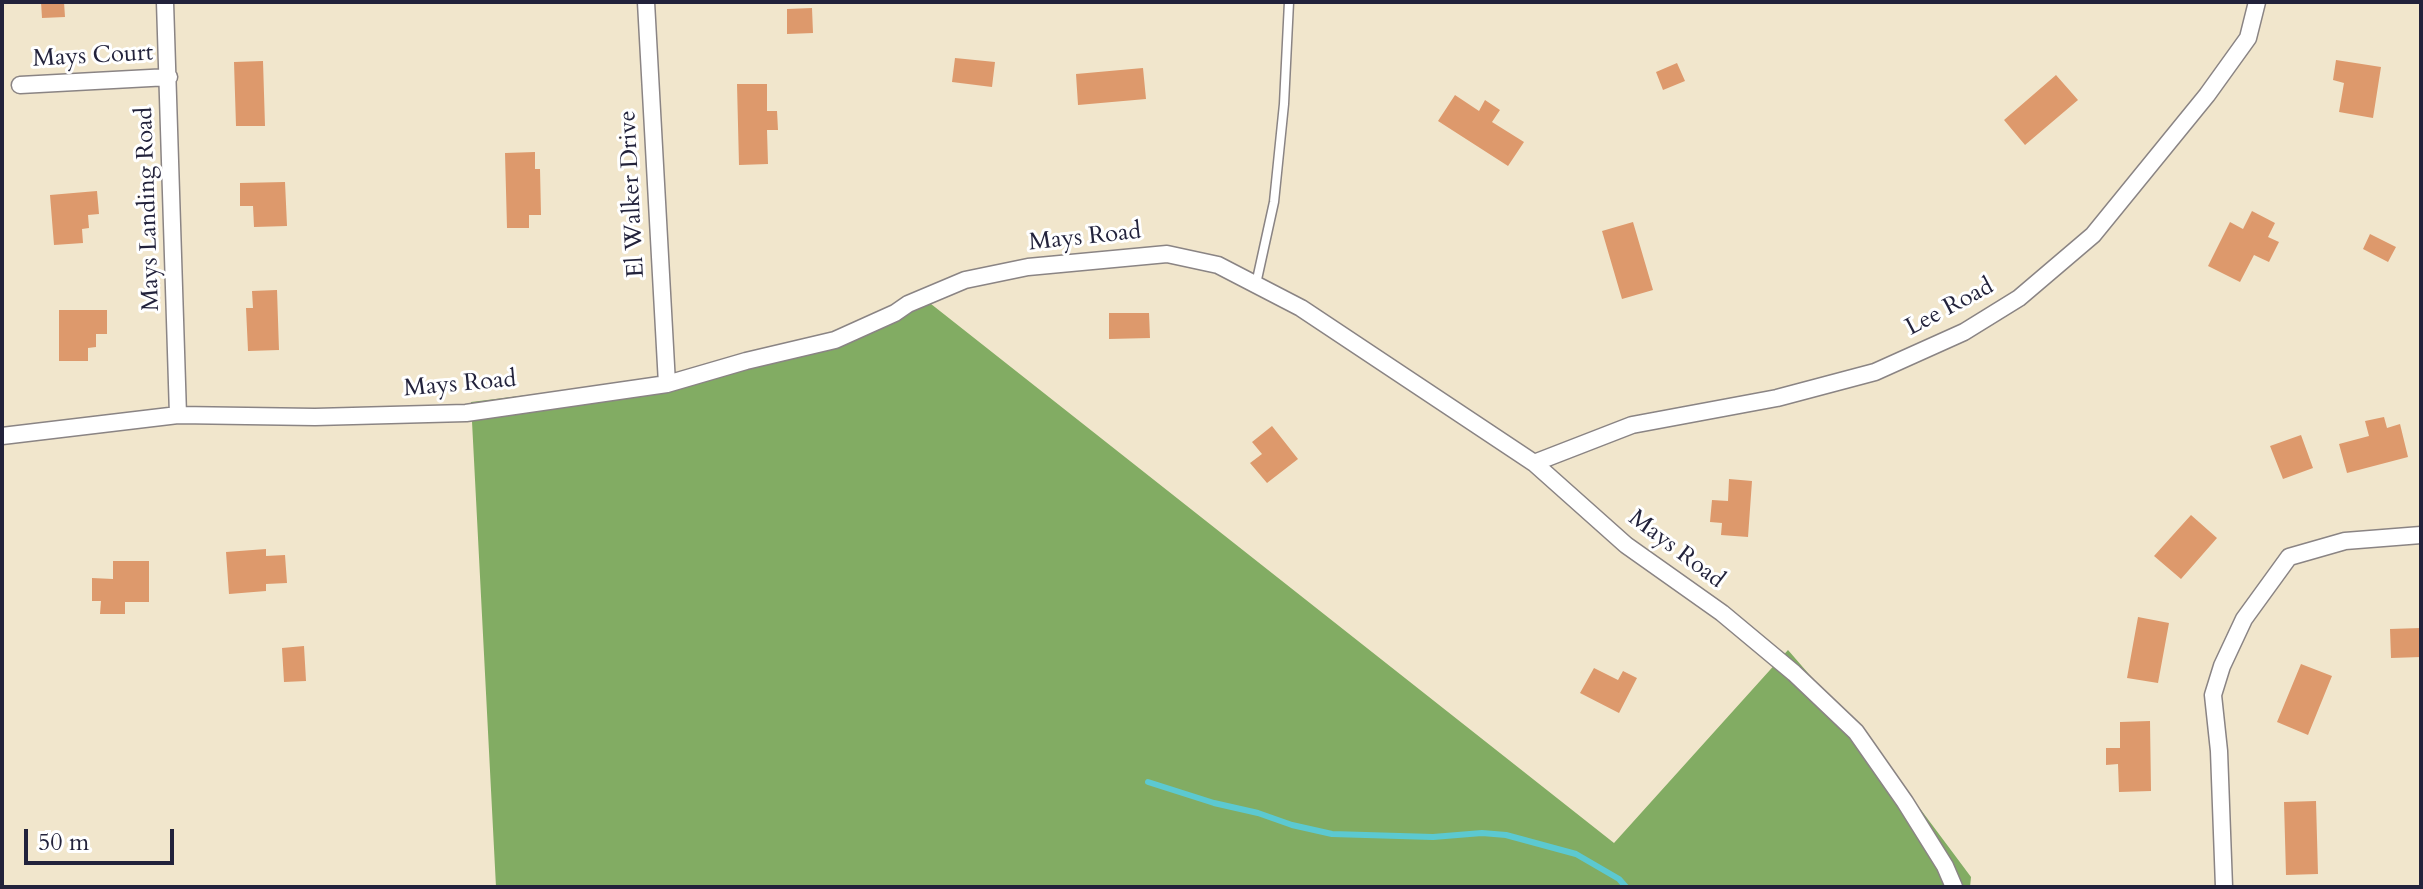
<!DOCTYPE html>
<style>
body{margin:0}
#map{position:relative;width:2423px;height:889px;overflow:hidden;background:#f1e6cc;font-family:Cardo,serif}
canvas{display:block}
.frame{position:absolute;inset:0;border:4px solid #22223b;pointer-events:none}
.scale{position:absolute;left:24px;top:829px;width:150px;height:36px;box-sizing:border-box;border:4px solid #22223b;border-top:0;padding-left:10px;font-size:24px;line-height:28px;white-space:nowrap;color:#22223b;-webkit-text-stroke:6px #fff;paint-order:stroke}
</style>
<div id="map">
<canvas width="2423" height="889"></canvas>
<div class="frame"></div>
<div class="scale">50 m</div>
</div>
<script>
const c = document.querySelector('canvas').getContext('2d');
c.lineJoin = 'round';
function fill(path, color) {
  c.fillStyle = color;
  c.fill(path, 'evenodd');
}
function trace(path, color, width, dash) {
  c.strokeStyle = color;
  c.lineWidth = width;
  c.lineCap = dash ? 'butt' : 'round';
  c.setLineDash(dash || []);
  c.stroke(path);
}
function write(font, color, halo, rows, align = 'center') {
  c.font = font + ' Cardo,serif';
  c.lineWidth = 6;
  c.setLineDash([]);
  c.textBaseline = 'middle';
  c.strokeStyle = halo;
  c.fillStyle = color;
  for (const [text, x, y, turn = 0] of rows) {
    c.save();
    c.translate(x, y);
    c.rotate((+turn || 0) * Math.PI / 180);
    c.textAlign = isNaN(turn) ? turn : align;
    if (halo) c.strokeText(text, 0, 0);
    c.fillText(text, 0, 0);
    c.restore();
  }
}
const forest = new Path2D(`
 M926,300L1614,843L1788,650L1886,763L1971,877L1970,887H496L471,402L640,381L772,360Z`);
const stream = new Path2D(`
 M1148,782L1214,803L1258,813L1292,825L1332,834L1433,837L1482,833L1506,835L1576,854L1619,879L1626,887`);
const building = new Path2D(`
 M41,2H64L65,17L42,18Z
 M812,8L813,33L787,34V9Z
 M955,58L995,62L992,87L952,82Z
 M2336,60L2381,67L2373,118L2339,112L2344,83L2333,80Z
 M263,61L265,126H236L234,62Z
 M1677,63L1685,81L1663,90L1656,72Z
 M1143,68L1146,99L1078,105L1076,74Z
 M2056,75L2078,100L2025,145L2004,120Z
 M737,84H767V111H777L778,130H767L768,164L739,165Z
 M1455,95L1479,111L1485,100L1500,110L1492,122L1524,142L1508,166L1438,121Z
 M535,152V169H540L541,215H529V228H507L505,153Z
 M285,182L287,226L254,227L253,206H240V183Z
 M97,191L99,214L88,215L89,228L82,229L83,243L54,245L50,195Z
 M2252,211L2275,223L2268,237L2279,242L2269,262L2254,255L2240,282L2208,266L2230,222L2243,229Z
 M1633,222L1653,290L1622,299L1602,231Z
 M2370,234L2396,247L2388,262L2363,249Z
 M277,290L279,350L248,351L246,308H253L252,291Z
 M59,310H107V334H96V347L88,348V361H59Z
 M1109,313H1149L1150,338L1109,339Z
 M2384,417L2387,428L2400,424L2408,457L2347,473L2339,444L2369,436L2365,421Z
 M1272,426L1298,459L1267,483L1250,463L1262,454L1252,442Z
 M2301,435L2313,468L2283,479L2270,446Z
 M1729,479L1752,481L1748,537L1721,535L1722,523L1710,522L1712,500L1728,501Z
 M2191,515L2217,538L2181,579L2154,556Z
 M266,549V556L285,555L287,583L266,584V591L229,594L226,552Z
 M113,561H149V602H125V614H100L101,601H92V578L113,579Z
 M2138,617L2169,623L2158,683L2127,678Z
 M2421,628V657L2391,658L2390,629Z
 M304,646L306,681L284,682L282,648Z
 M2301,664L2332,676L2308,735L2277,722Z
 M1594,668L1618,680L1623,671L1637,678L1619,713L1580,693Z
 M2150,721L2151,791L2119,792L2118,764L2106,765V748H2120V722Z
 M2316,801L2318,874L2286,875L2284,802Z`);
const lane = new Path2D(`
 M1256,284L1274,202L1284,104L1289,2`);
const street = new Path2D(`
 M165,2L178,415
 M646,2L667,384
 M20,85L169,77
 M2,436L178,415L315,417L466,413L667,384L746,361L835,340L895,313L908,304L965,280L1028,267L1167,254L1218,265L1301,308L1534,463L1626,545L1722,613L1794,673L1856,732L1905,802L1945,866L1954,887
 M1534,463L1632,425L1777,398L1875,372L1964,332L2019,298L2093,235L2207,95L2248,38L2257,2
 M2224,887L2219,751L2213,695L2222,666L2244,619L2289,557L2345,541L2421,535`);
const streetNames = [
 ["Mays Court",93,57,-3],
 ["El Walker Drive",633,194,-93],
 ["Mays Landing Road",149,209,-92],
 ["Mays Road",1085,238,-6],
 ["Lee Road",1950,308,-28],
 ["Mays Road",460,385,-5],
 ["Mays Road",1676,550,37]
];
fill(forest, '#82ac63');
trace(stream, '#5cc9d1', 6);
fill(building, '#dd996c');
trace(lane, '#8a8484', 11);
trace(street, '#8a8484', 19);
trace(lane, '#fff', 8);
trace(street, '#fff', 16);
write('24px', '#22223b', '#fff', streetNames);
</script>
